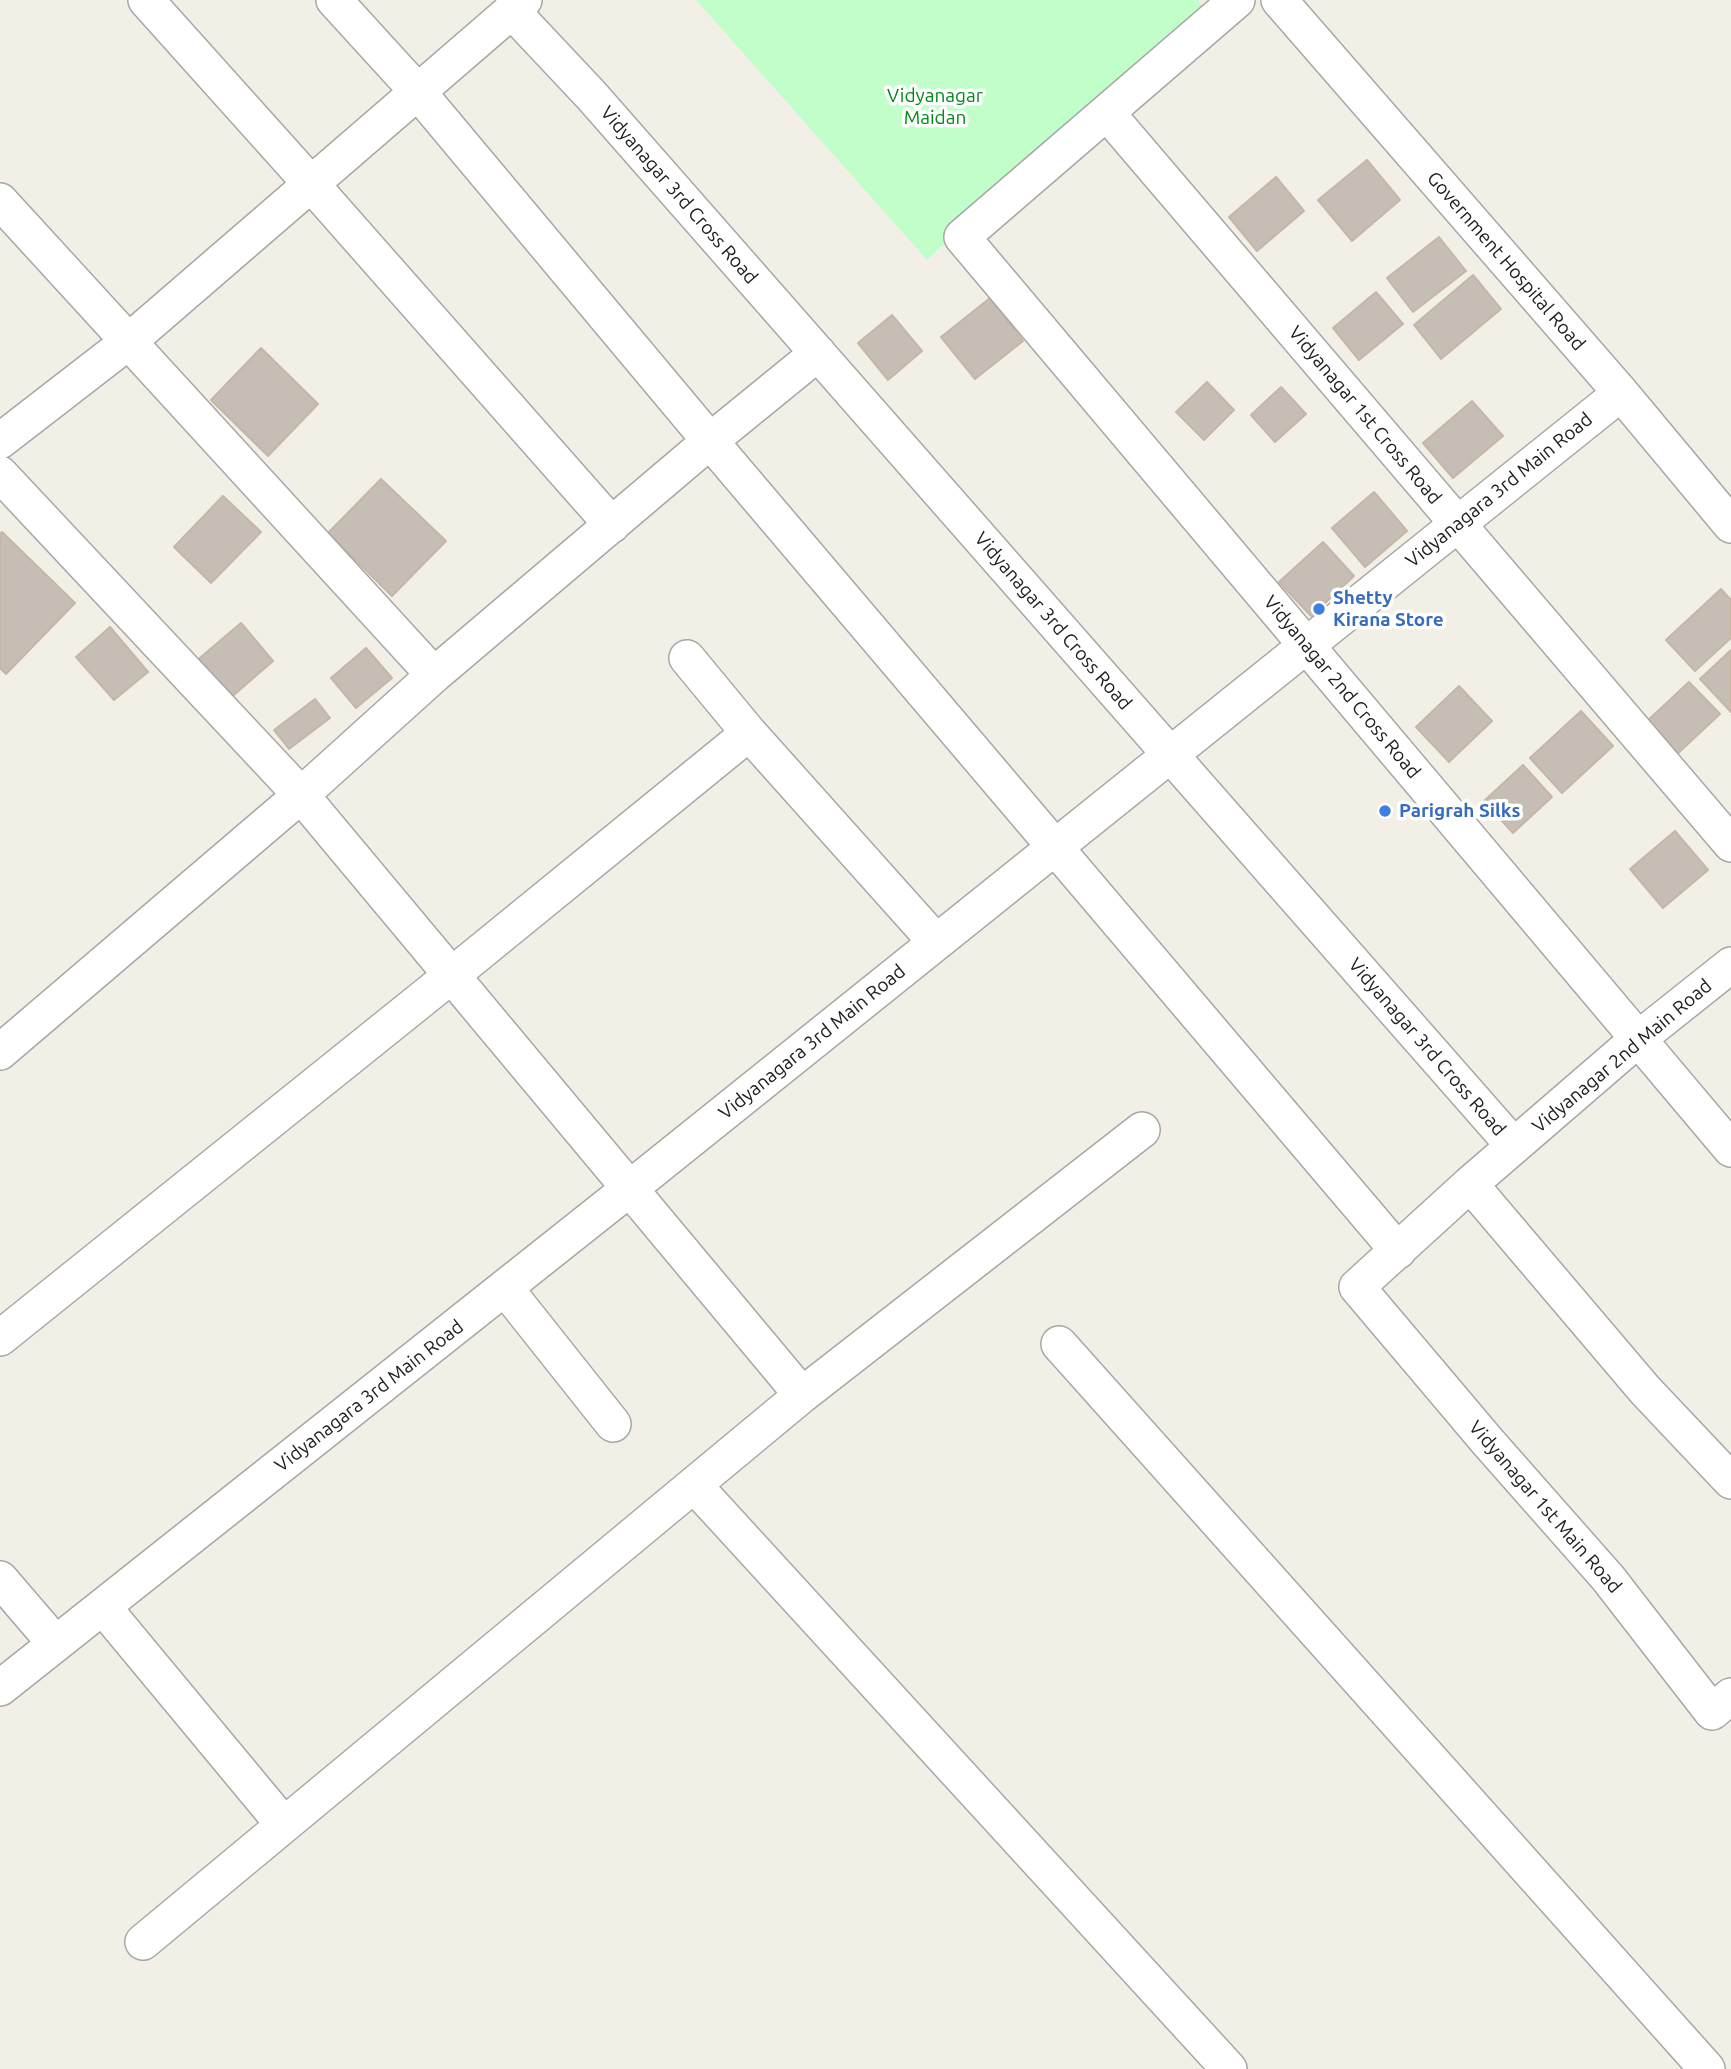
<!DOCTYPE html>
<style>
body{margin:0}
canvas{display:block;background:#f2efe6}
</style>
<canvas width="1731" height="2069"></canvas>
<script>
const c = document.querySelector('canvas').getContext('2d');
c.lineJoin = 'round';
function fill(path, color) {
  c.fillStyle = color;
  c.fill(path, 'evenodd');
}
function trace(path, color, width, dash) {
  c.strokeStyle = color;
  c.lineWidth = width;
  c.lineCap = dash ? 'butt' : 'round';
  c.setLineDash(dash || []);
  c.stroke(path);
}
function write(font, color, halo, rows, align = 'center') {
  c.font = font + ' Ubuntu,sans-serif';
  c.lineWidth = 7;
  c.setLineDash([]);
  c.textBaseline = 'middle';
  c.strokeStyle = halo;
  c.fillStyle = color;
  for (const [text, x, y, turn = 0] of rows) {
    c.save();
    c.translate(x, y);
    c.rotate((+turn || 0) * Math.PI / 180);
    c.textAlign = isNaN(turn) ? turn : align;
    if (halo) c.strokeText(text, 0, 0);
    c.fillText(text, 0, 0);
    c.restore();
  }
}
const park = new Path2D(`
 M696,0H1198L1204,8L927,260Z`);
const building = new Path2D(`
 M1367,160L1400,200L1352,241L1318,200Z
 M1276,177L1304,211L1257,251L1229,217Z
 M1439,237L1466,271L1413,312L1387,278Z
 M1473,275L1501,309L1441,359L1414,325Z
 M1376,292L1403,324L1359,360L1333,328Z
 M990,298L1023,341L975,379L941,337Z
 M892,315L922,351L888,380L858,343Z
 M261,348L318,404L268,456L211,400Z
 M1207,382L1234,410L1204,440L1176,412Z
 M1281,387L1306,414L1275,442L1251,415Z
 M1472,401L1503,436L1453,478L1423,443Z
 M381,479L446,541L392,596L328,533Z
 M1374,492L1407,531L1365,567L1332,528Z
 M223,496L261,532L211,583L174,547Z
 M2,532L75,603L6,674L0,668V534Z
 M1323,542L1354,576L1311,616L1279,582Z
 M1721,589L1731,600V638L1695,671L1666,640Z
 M241,623L273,661L228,700L195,662Z
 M110,627L148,672L114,700L76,657Z
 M366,648L392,678L356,708L331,678Z
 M1731,650V712L1700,679Z
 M1689,682L1720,714L1675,756L1645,723Z
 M1459,686L1492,721L1449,762L1416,727Z
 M315,699L330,718L289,749L274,730Z
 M1581,711L1613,746L1562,793L1530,758Z
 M1523,765L1552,797L1513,833L1484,801Z
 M1675,831L1708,870L1663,908L1630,869Z`);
const minor = new Path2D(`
 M146,0L312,185L612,525
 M334,0L418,92L710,441L1398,1251
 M1237,0L962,237L1731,1149
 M1279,0L1621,393L1731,525
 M511,10L591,95L1514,1146
 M1107,113L1731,844
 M0,201L434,675
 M0,441L128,342L524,0
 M0,474L301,795L802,1395
 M749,733L936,942
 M1731,965L1638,1039L1470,1184L1357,1287L1488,1442L1608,1578L1712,1712L1731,1696
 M0,1052L301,795L434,675L710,441L818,353
 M1470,1184L1645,1390L1731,1481
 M505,1288L613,1424
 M0,1338L452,975L749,733L687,658
 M1059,1344L1707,2069
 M694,1485L1229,2069
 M0,1579L55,1643
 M103,1607L284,1825
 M0,1688L629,1189L1621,393
 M143,1942L802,1395L1142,1130`);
const markers = [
 [1319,609,7,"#3f7fe0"],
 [1385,811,7,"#3f7fe0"]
];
const parkNames = [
 ["Vidyanagar",935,96],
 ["Maidan",935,118]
];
const streetNames = [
 ["Vidyanagar 3rd Cross Road",679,195,49],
 ["Government Hospital Road",1506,261,49],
 ["Vidyanagar 1st Cross Road",1365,415,50],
 ["Vidyanagara 3rd Main Road",1499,490,-39],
 ["Vidyanagar 3rd Cross Road",1053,621,49],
 ["Vidyanagar 2nd Cross Road",1342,687,50],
 ["Vidyanagara 3rd Main Road",812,1042,-39],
 ["Vidyanagar 3rd Cross Road",1427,1047,49],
 ["Vidyanagar 2nd Main Road",1622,1056,-40],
 ["Vidyanagara 3rd Main Road",369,1396,-38],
 ["Vidyanagar 1st Main Road",1545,1507,49]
];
const shopNames = [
 ["Shetty",1333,598],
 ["Kirana Store",1333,620],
 ["Parigrah Silks",1399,811]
];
fill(park, '#c1feca');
fill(building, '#c6beb5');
trace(building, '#c5b6a7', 2);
trace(minor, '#a7a7a7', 38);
trace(minor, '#fff', 35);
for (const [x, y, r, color] of markers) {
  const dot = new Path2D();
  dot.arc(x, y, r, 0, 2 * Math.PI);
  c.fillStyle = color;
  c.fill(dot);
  trace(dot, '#fff', 2.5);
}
write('19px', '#028a18', '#fff', parkNames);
write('19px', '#202020', '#fff', streetNames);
write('bold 19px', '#366cbe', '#fff', shopNames, 'left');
</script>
